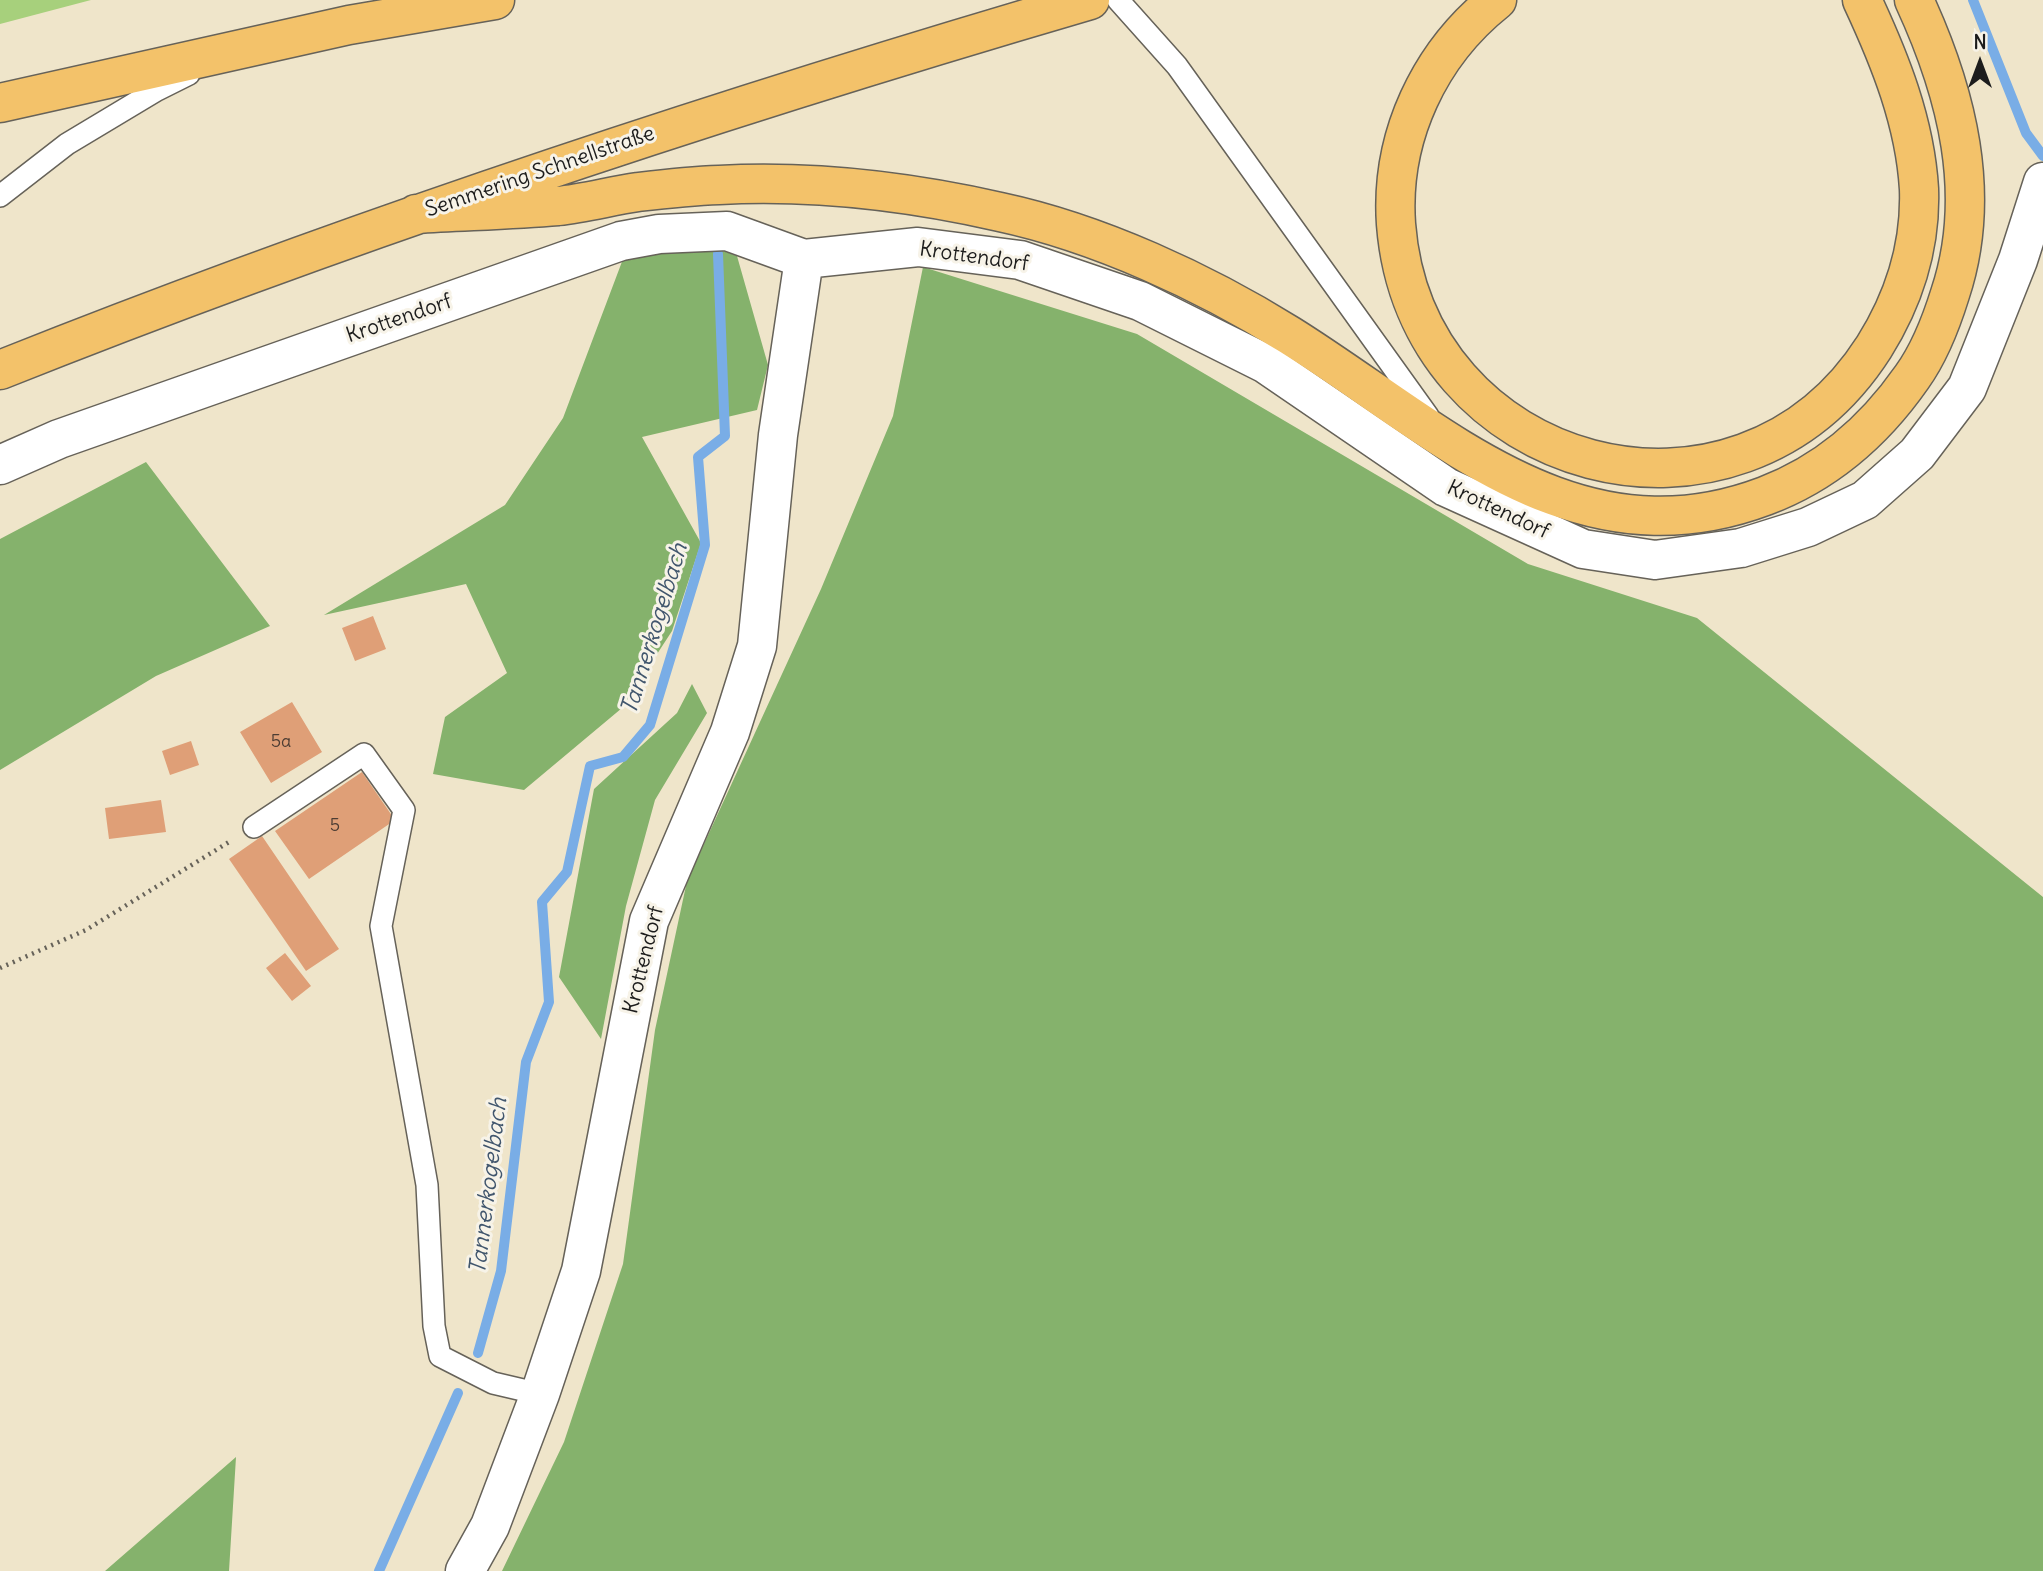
<!DOCTYPE html>
<meta charset="utf-8">
<style>
body{margin:0}
#map{position:relative;width:2043px;height:1571px;overflow:hidden;background:#efe5ca;font-family:Delius,sans-serif}
canvas{display:block}
.north{position:absolute;left:1945px;top:28px;width:70px;height:70px;-webkit-text-stroke:5px #f7f3e8;paint-order:stroke;rotate:0deg;font-size:19px;font-weight:700;line-height:28px;text-align:center;color:#1c1c1c}
.north::after{content:'';display:block;margin:auto;width:24px;height:32px;background:#1c1c1c;clip-path:polygon(50% 0,100% 100%,50% 72%,0 100%)}
</style>
<div id="map">
<canvas width="2043" height="1571"></canvas>
<div class="north">N</div>
</div>
<script>
const c = document.querySelector('canvas').getContext('2d');
c.lineJoin = 'round';
function fill(path, color) {
  c.fillStyle = color;
  c.fill(path, 'evenodd');
}
function trace(path, color, width, dash) {
  c.strokeStyle = color;
  c.lineWidth = width;
  c.lineCap = dash ? 'butt' : 'round';
  c.setLineDash(dash || []);
  c.stroke(path);
}
function write(font, color, halo, rows, align = 'center') {
  c.font = font + ' Delius,sans-serif';
  c.lineWidth = 6;
  c.setLineDash([]);
  c.textBaseline = 'middle';
  c.strokeStyle = halo;
  c.fillStyle = color;
  for (const [text, x, y, turn = 0] of rows) {
    c.save();
    c.translate(x, y);
    c.rotate((+turn || 0) * Math.PI / 180);
    c.textAlign = isNaN(turn) ? turn : align;
    if (halo) c.strokeText(text, 0, 0);
    c.fillText(text, 0, 0);
    c.restore();
  }
}
const green = new Path2D(`
 M0,0H91L0,24Z`);
const forest = new Path2D(`
 M712,247L737,256L768,365L757,410L642,437L701,543L672,631L622,708L524,790L433,774L445,717L507,673L466,584L324,615L505,505L563,418L623,259Z
 M923,267L1137,334L1528,564L1697,618L2043,897V1571H502L564,1442L623,1264L655,1030L687,881L821,589L893,416Z
 M146,462L270,626L156,676L0,770V539Z
 M692,684L707,713L655,800L626,906L601,1039L559,977L594,789L677,713Z
 M236,1457L229,1571H105Z`);
const stream = new Path2D(`
 M1973,0L2026,133L2043,156
 M478,1353L501,1271L526,1062L549,1002L542,902L567,872L590,766L623,757L650,725L705,545L698,457L725,436L718,254
 M379,1571L458,1393`);
const building = new Path2D(`
 M373,616L386,649L355,661L342,628Z
 M292,702L322,752L271,783L240,732Z
 M191,741L199,765L170,775L162,751Z
 M362,772L395,820L309,879L275,831Z
 M161,800L166,832L109,839L105,808Z
 M262,836L339,949L306,971L229,859Z
 M285,953L311,986L292,1001L266,968Z`);
const path = new Path2D(`
 M0,968L86,930L229,842`);
const service = new Path2D(`
 M1118,0L1177,66L1428,416
 M0,196L67,144L157,90L189,74
 M254,827L364,754L404,810L381,926L427,1185L434,1326L440,1356L493,1383L540,1394`);
const minor = new Path2D(`
 M0,465L59,439L621,241L659,234L727,231L804,259L918,247L1020,260L1140,301L1266,364L1446,487L1583,549L1655,560L1741,548L1808,527L1865,500L1917,454L1967,388L2018,260L2043,182
 M465,1571L490,1526L540,1394L581,1271L649,921L730,732L757,646L778,435L804,259`);
const motorway = new Path2D(`
 M1497,0C1429,54 1390,137 1396,224C1415,473 1737,561 1874,347C1904,299 1921,246 1919,189C1915,122 1890,60 1862,0
 M0,103L349,25L495,0
 M416,214C463,211 511,210 558,206C585,203 611,196 638,192C664,189 692,186 719,185C814,180 907,191 1000,212C1098,233 1204,282 1289,335C1438,428 1574,568 1765,496C1826,473 1875,430 1912,377C1930,352 1941,323 1950,294C1983,195 1957,93 1914,0
 M0,370C356,228 721,108 1090,0`);
const numberNames = [
 ["5a",281,742],
 ["5",335,826]
];
const streetNames = [
 ["Semmering Schnellstraße",540,172,-19],
 ["Krottendorf",974,257,8],
 ["Krottendorf",399,319,-19],
 ["Krottendorf",1498,510,25],
 ["Krottendorf",644,960,-76]
];
const waterNames = [
 ["Tannerkogelbach",655,629,-73],
 ["Tannerkogelbach",489,1186,-83]
];
fill(green, '#a7d07c');
fill(forest, '#85b26c');
trace(stream, '#79ade6', 10);
fill(building, '#df9f77');
trace(service, '#666259', 24);
trace(minor, '#666259', 41);
trace(motorway, '#666259', 41);
trace(path, '#666259', 4.5, [2, 5]);
trace(service, '#fff', 21);
trace(minor, '#fff', 38);
trace(motorway, '#f3c26a', 38);
write('18px', '#4d3d33', null, numberNames);
write('21px', '#1c1c1c', '#f7f3e8', streetNames);
write('italic 23px', '#41566d', '#f7f3e8', waterNames);
</script>
